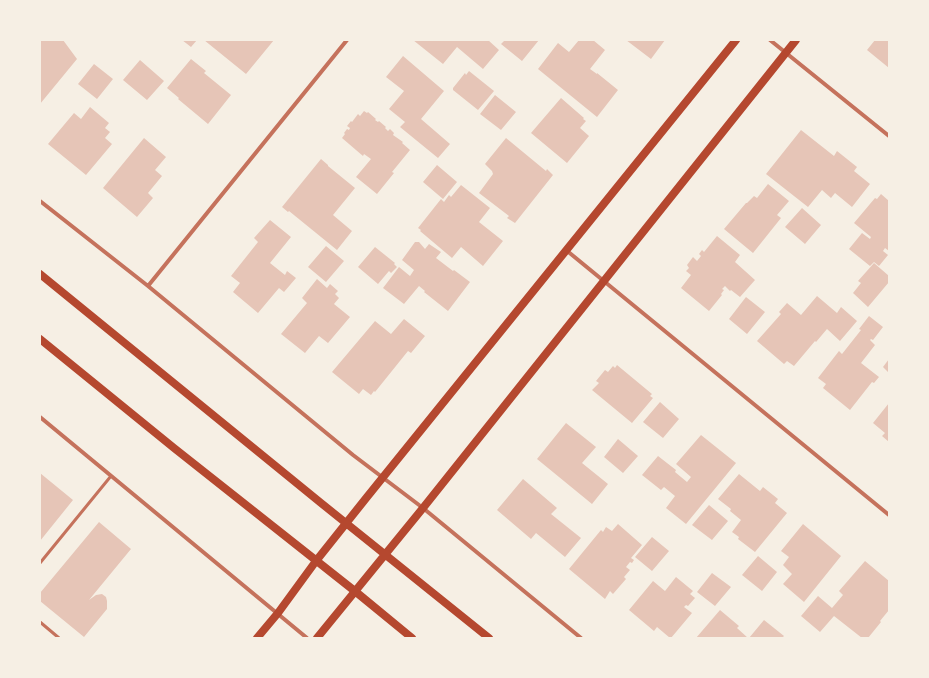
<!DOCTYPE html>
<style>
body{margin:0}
#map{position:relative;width:929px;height:678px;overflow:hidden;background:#f6efe4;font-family:"DejaVu Sans",sans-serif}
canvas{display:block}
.frame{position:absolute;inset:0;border:41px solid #f6efe4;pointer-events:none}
</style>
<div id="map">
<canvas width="929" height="678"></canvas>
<div class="frame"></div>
</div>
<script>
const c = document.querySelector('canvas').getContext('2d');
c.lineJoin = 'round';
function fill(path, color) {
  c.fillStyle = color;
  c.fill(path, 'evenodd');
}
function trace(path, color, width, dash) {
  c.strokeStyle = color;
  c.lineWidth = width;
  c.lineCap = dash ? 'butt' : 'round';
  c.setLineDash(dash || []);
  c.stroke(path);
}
const building = new Path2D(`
 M40,40H63L77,59L40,104Z
 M182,40H197L191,47Z
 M204,40H274L246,74Z
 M413,40H488L499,50L483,69L457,47L443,64Z
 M505,40H539L522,61L501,44Z
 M579,40H593L605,50L590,69L597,74V73L618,90L597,117L538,69L558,43L569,52Z
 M626,40H665L651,59Z
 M875,40H889V68L867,50Z
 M403,56L444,91L421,119L450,144L438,158L400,127L405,122L389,109L404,91L386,77Z
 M191,59L206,71L204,73L231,95L208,124L178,99L179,98L167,88Z
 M140,60L164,81L147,100L123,80Z
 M94,64L113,79L97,99L78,84Z
 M469,71L494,91L478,110L453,90V88L465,73L466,75Z
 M495,95L516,112L501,130L480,114Z
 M561,98L584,118L583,119L586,121L580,128L589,136L567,163L531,133Z
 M90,107L109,123L105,128L110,132L105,138L112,144L86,175L48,144L74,113L81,119Z
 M364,111L367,113L368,112L376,119L375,120L378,122L379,121L386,127L385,128L388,131L390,129L394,133L393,135L403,142L402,143L410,150L392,172L394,173L377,194L356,177L371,159L364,154L363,156L342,138L345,134L344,133L347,129L349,130L350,128L347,126L351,121L352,122L358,114L360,116Z
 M801,130L834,156L837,151L857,167L854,171L870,184L852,207L835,193L831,198L822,190L808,207L766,174Z
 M144,138L166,157L155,170L162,176L148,193L153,198L137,217L103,188Z
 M506,138L546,171L547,169L553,175L515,223L507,218L509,216L479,193L493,174L492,171L485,164Z
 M321,159L328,165V166L355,188L333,215L352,231L337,250L289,211L288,212L282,207Z
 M437,165L457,182L443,199L423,182Z
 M768,184L789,201L777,215L781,218L753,253L724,229L746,203H747L754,196L757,198Z
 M461,185L490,208L479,222L503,241L483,266L461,247L452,258L420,231L421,230L418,228L441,199L444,202L449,195L451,197Z
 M881,194L889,201V251L885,248L883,251L888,255L879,266L874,262L870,266L849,249L862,233L870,239L871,237L854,223L875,198L877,199Z
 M802,208L821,225L805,244L785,227Z
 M270,220L291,237L270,263L285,275L287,271L296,278L284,292L279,288L258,313L233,292L240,283L231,276L258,242L254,238Z
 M717,236L740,255L735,262L755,280L740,297L731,290L730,291L725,286L722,289L724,290L721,294L722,295L709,311L681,288L691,275L686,271L689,268L687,265L693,257L697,261L701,256L699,254L702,250L704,252Z
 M415,242H419L425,249L429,244L441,252L436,258L453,271L454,270L470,282L448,311L424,292L425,291L419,286L404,304L383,288L399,267L410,276L414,270L402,260Z
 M326,246L344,261L326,282L308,267Z
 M375,247L395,263L394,264L397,267L391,273L389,271L378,284L358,267Z
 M874,263L889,276V282L868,307L853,293L861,283L858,281Z
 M317,279L327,288L330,284L338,291L335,294L339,298L334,304L350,317L328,343L319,336L305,353L281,334L307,303L302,298Z
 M817,296L837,313L841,307L857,321L840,341L827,329L816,342L815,341L794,366L787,361L784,364L757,341L781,314L779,312L787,303L801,315Z
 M746,297L765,312L747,334L729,319Z
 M869,316L883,327L873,340L871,339L870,340L875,345L861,363L879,377L874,383L872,382L850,410L823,388L826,384L818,378L839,351L842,354L861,330L859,329Z
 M404,319L425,336L411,353L408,351L375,392L374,391L371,395L363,389L359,394L332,372L375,321L391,334Z
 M889,359V373L883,367Z
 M617,365L652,394L650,396L653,398L632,423L592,390L599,383L596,381L605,370L608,372L613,366L615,368Z
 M660,402L679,419L663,438L643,422Z
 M889,403V442L882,436L885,433L873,423Z
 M566,423L596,447L582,463L608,484L592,504L537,459Z
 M701,435L736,463L686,524L666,508L675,496L664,487L661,490L642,475L658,456L676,470L675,472L687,482L691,477L676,464Z
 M618,439L638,456L623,473L604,457Z
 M40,473L73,500L40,541Z
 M739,474L760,491L763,487L778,499L775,503L787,513L755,552L738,539L739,537L732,532L741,520L730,511L731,509L718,499Z
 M523,479L557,508L551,514L581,538L565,557L536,533L531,539L497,510Z
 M709,505L728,521L712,540L692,525Z
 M99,522L131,549L89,600L96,595L102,594L106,597L107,601V609L84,637L40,601V593Z
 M618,524L642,545L631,558L634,560L632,563L630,562L626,567L630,570L624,577L626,579L613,594L610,591L605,599L569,569L601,530L603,532L606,527L612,531Z
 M803,524L841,556L804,602L783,584L792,574L783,565L789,557L781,551Z
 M652,537L669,551L652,571L635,557Z
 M758,556L777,572L762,591L742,575Z
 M865,561L889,581V610L880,621L881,622L868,638H862L834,616L820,632L801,616L818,596L832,608L843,595L839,591Z
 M712,573L731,587L715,606L697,592Z
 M676,577L693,591L690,594L695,598L688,606L686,605L684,607L692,613L671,638H670L657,627L654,631L629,610L653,581L665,591Z
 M720,610L739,626L737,628L748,638H696Z
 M764,620L784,636L782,638H749Z`);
const service = new Path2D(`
 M40,563L111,476
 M40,622L59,638`);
const minor = new Path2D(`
 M770,40L889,136
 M40,201L148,286L353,455L423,508L581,638
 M566,250L889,515
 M148,286L347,40
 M40,417L307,638`);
const secondary = new Path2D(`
 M40,274L321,503L489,638
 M40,339L174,448L356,592L412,638
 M257,638L278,613L316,561L367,497L736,40
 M317,638L423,508L796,40`);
fill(building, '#e6c5b7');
trace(service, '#c5725c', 3);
trace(minor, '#c5725c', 4);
trace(secondary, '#b5482f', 8);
</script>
